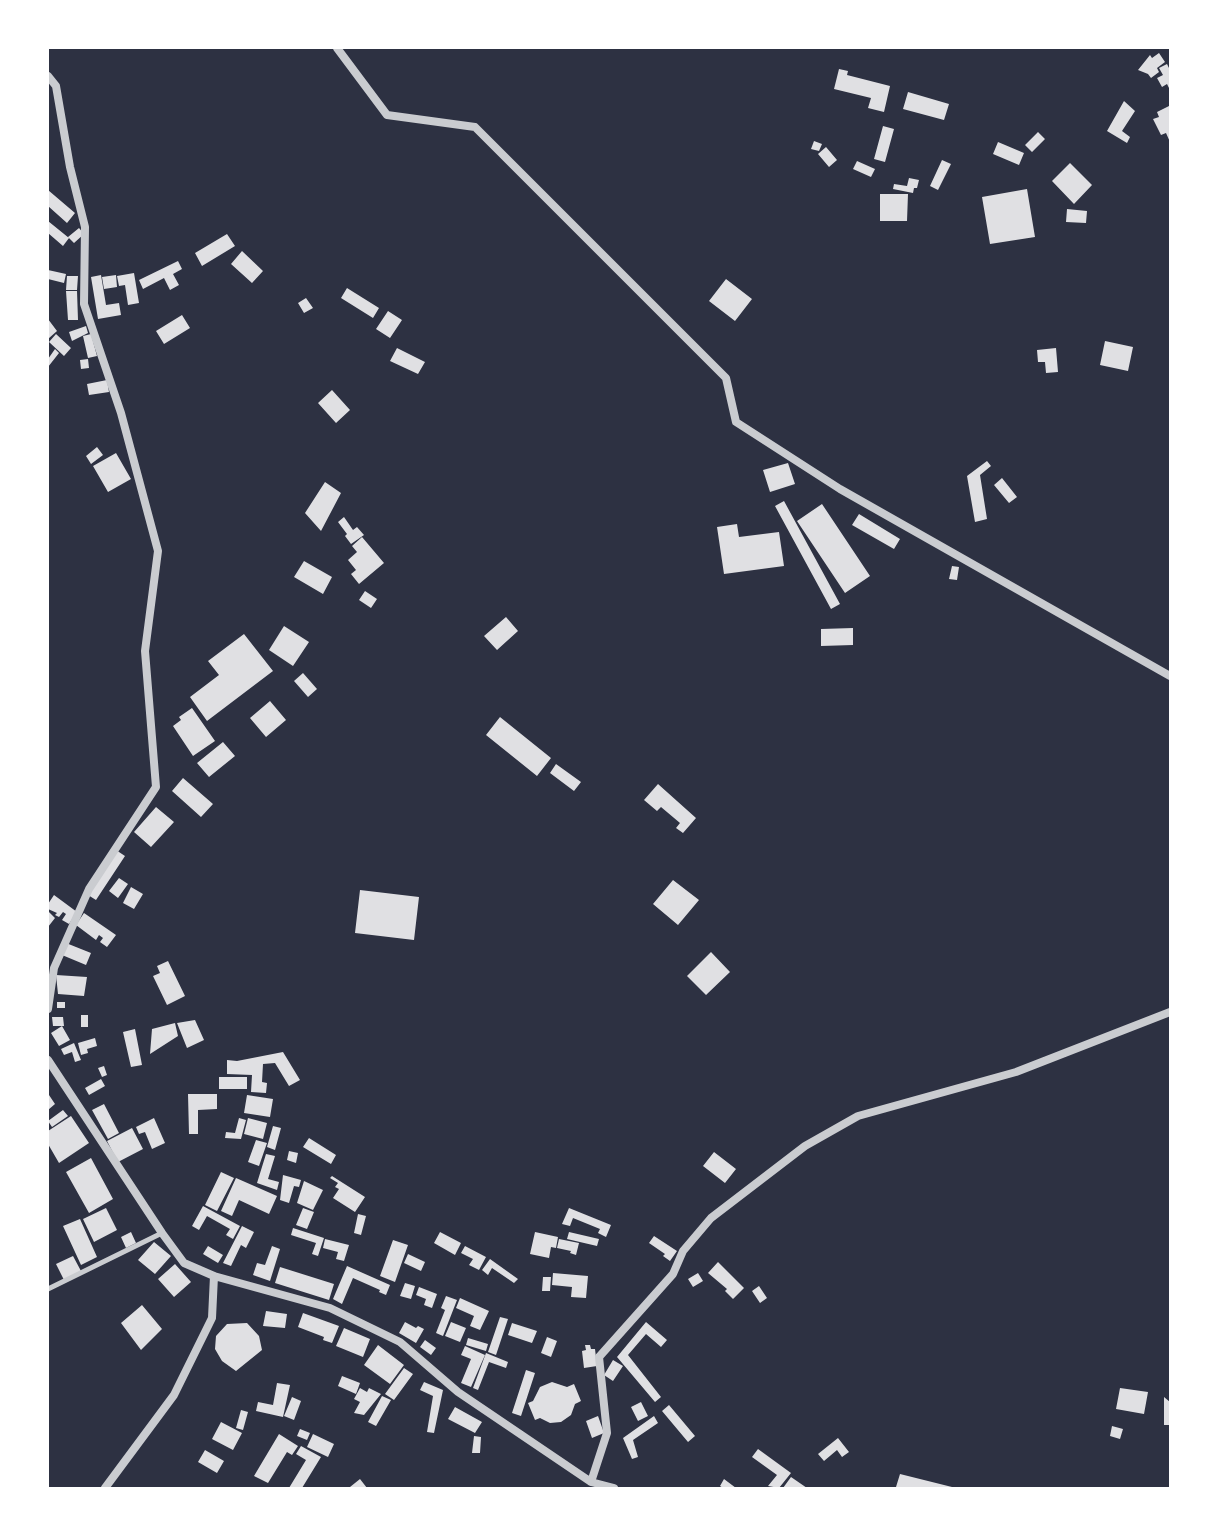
<!DOCTYPE html>
<style>
body{margin:0}
#map{position:relative;width:1218px;height:1536px;overflow:hidden;background:#2d3142;font-family:"Public Sans",sans-serif}
canvas{display:block}
.frame{position:absolute;inset:0;border:49px solid #fff;pointer-events:none}
</style>
<div id="map">
<canvas width="1218" height="1536"></canvas>
<div class="frame"></div>
</div>
<script>
const c = document.querySelector('canvas').getContext('2d');
c.lineJoin = 'round';
function fill(path, color) {
  c.fillStyle = color;
  c.fill(path, 'evenodd');
}
function trace(path, color, width, dash) {
  c.strokeStyle = color;
  c.lineWidth = width;
  c.lineCap = dash ? 'butt' : 'round';
  c.setLineDash(dash || []);
  c.stroke(path);
}
const building = new Path2D(`
 M1159,53L1165,62L1157,68L1159,72L1151,78L1148,74L1138,70L1150,55L1152,58Z
 M1167,64L1170,70V90L1167,84L1162,87L1157,78L1163,75L1159,68Z
 M839,69L848,71L847,75L890,86L884,112L868,108L871,98L834,89Z
 M908,92L949,104L944,120L903,109Z
 M1124,101L1135,111L1122,131L1130,137L1127,143L1107,131Z
 M1169,106L1170,110V142L1166,133L1161,135L1153,119L1159,117L1157,112Z
 M883,126L894,129L885,162L874,159Z
 M1038,132L1045,139L1032,152L1025,145Z
 M814,141L822,144L819,151L811,149Z
 M998,142L1024,153L1019,165L993,154Z
 M826,147L837,160L829,167L818,154Z
 M942,160L951,164L938,190L930,186Z
 M857,161L875,169L871,177L853,169Z
 M1070,163L1092,185L1074,204L1052,181Z
 M909,178L919,180L917,188H914L913,193L893,189L894,184L907,186Z
 M1027,189L1035,237L990,244L982,197Z
 M48,190L75,213L67,223L48,206Z
 M880,194H908L907,221H880Z
 M1067,209L1087,211L1086,223L1066,222Z
 M48,221L69,238L63,246L48,233Z
 M79,228L84,234L74,243L68,237Z
 M227,234L235,246L202,266L195,253Z
 M242,251L263,271L252,283L231,264Z
 M178,261L182,269L173,274L179,285L170,290L164,278L143,289L139,280Z
 M48,270L66,274L64,283L48,279Z
 M134,273L139,303L128,305L125,285L119,286L117,276Z
 M101,275L106,305L119,303L121,315L98,319L91,277Z
 M116,275L117,287L104,289L102,277Z
 M67,276H78L77,290H66Z
 M726,279L752,299L735,321L709,301Z
 M347,288L379,308L373,318L341,298Z
 M66,291H77L78,320H68Z
 M306,298L313,308L304,313L298,303Z
 M388,311L402,320L390,338L376,329Z
 M182,315L190,328L164,344L156,331Z
 M48,319L57,331L48,339Z
 M86,326L88,333L72,341L69,332Z
 M56,334L71,348L64,356L49,342Z
 M91,334L97,356L88,358L83,336Z
 M1105,341L1133,347L1128,371L1100,365Z
 M397,348L425,362L418,374L390,361Z
 M1056,348L1058,372L1046,373L1045,362H1038L1037,350Z
 M55,349L59,353L48,367V359Z
 M88,359L89,368L81,369L80,360Z
 M107,380L109,392L89,395L87,384Z
 M332,390L350,410L336,423L318,403Z
 M97,447L103,455L91,464L86,456Z
 M116,453L131,479L108,492L93,466Z
 M987,461L991,466L980,475L987,519L975,522L967,476Z
 M788,463L795,484L770,492L763,470Z
 M1002,478L1017,497L1009,503L994,485Z
 M325,482L341,493L321,531L305,513Z
 M784,501L840,604L831,609L775,506Z
 M822,504L870,576L845,593L797,521Z
 M859,514L900,539L894,549L852,525Z
 M344,517L353,530L357,527L364,535L351,544L345,536L347,534L338,522Z
 M737,524L739,537L779,532L784,566L724,574L717,527Z
 M362,537L384,563L359,584L351,574L356,570L348,560L357,552L352,546Z
 M304,561L332,577L323,594L294,577Z
 M952,566L959,567L957,580L949,579Z
 M365,591L377,599L371,608L359,600Z
 M506,617L518,631L497,650L484,636Z
 M284,626L309,642L293,666L269,650Z
 M853,628V645L821,646V629Z
 M244,634L273,671L207,721L190,697L219,675L208,661Z
 M303,673L317,689L308,697L294,681Z
 M270,701L286,720L266,737L250,718Z
 M192,708L215,741L193,756L173,726L181,720L179,717Z
 M500,717L551,758L537,776L486,735Z
 M223,742L235,756L209,777L197,763Z
 M556,764L581,782L574,791L550,773Z
 M183,778L213,804L201,817L172,791Z
 M658,784L696,818L683,833L676,828L680,823L661,807L657,811L644,800Z
 M156,807L174,822L151,847L134,832Z
 M116,850L125,856L96,900L88,895Z
 M119,878L128,884L118,898L109,891Z
 M673,880L699,900L678,925L653,904Z
 M131,887L143,894L134,909L123,903Z
 M360,890L419,897L414,940L355,933Z
 M54,895L77,912L69,924L62,920L66,914L63,912L59,917L55,915L57,913L48,909V904Z
 M48,911L55,918L48,927Z
 M84,913L116,935L107,947L100,942L103,938L99,935L96,940L76,925Z
 M66,943L91,953L86,965L62,955Z
 M711,952L730,972L706,995L687,976Z
 M168,961L185,996L167,1005L153,976L160,973L157,966Z
 M56,975L87,977L84,996L58,994Z
 M57,1002H65V1008H57Z
 M81,1015H88V1027H81Z
 M52,1017H63L64,1026H53Z
 M195,1020L204,1040L187,1048L177,1023Z
 M175,1023L178,1036L150,1054L152,1029Z
 M62,1026L70,1040L59,1046L51,1033Z
 M135,1029L142,1065L131,1067L123,1032Z
 M95,1038L97,1046L87,1049L88,1053L81,1055L78,1043Z
 M74,1043L81,1060L75,1062L72,1052L64,1055L61,1049Z
 M283,1052L300,1080L289,1086L275,1063L263,1064L262,1082L267,1083L266,1093L251,1092L252,1075L227,1074V1060L237,1061Z
 M104,1066L107,1075L102,1077L98,1068Z
 M219,1077H247V1089H219Z
 M101,1079L105,1086L89,1095L85,1088Z
 M188,1094H217V1109L198,1110V1134H189Z
 M49,1095L55,1104L48,1110V1096Z
 M247,1095L273,1099L270,1117L244,1113Z
 M104,1104L119,1133L108,1139L92,1110Z
 M63,1110L68,1116L52,1127L48,1121Z
 M71,1116L89,1143L59,1163L48,1144V1131Z
 M154,1118L165,1143L152,1149L145,1132L139,1134L136,1127Z
 M239,1118L246,1120L241,1139L225,1138L226,1132L235,1133Z
 M248,1118L267,1123L263,1139L244,1134Z
 M273,1126L281,1128L275,1150L267,1147Z
 M132,1128L143,1149L118,1162L107,1141Z
 M309,1138L336,1155L331,1164L303,1147Z
 M256,1140L267,1143L259,1166L248,1162Z
 M289,1151L298,1153L296,1163L287,1160Z
 M714,1152L736,1169L725,1183L703,1166Z
 M266,1154L275,1156L268,1179L279,1182L277,1190L257,1183Z
 M91,1158L113,1199L89,1213L66,1172Z
 M221,1172L234,1178L217,1211L205,1205Z
 M283,1175L301,1180L299,1187L294,1186L289,1203L280,1200Z
 M332,1176L365,1197L355,1212L333,1198L339,1189L335,1187L338,1183L330,1178Z
 M236,1178L277,1196L269,1214L239,1200L232,1216L221,1211Z
 M304,1181L323,1190L313,1210L297,1203Z
 M203,1206L240,1226L233,1239L226,1235L230,1229L207,1216L199,1230L192,1226Z
 M106,1208L117,1230L94,1242L83,1219Z
 M303,1208L314,1212L307,1229L296,1225Z
 M569,1208L611,1225L606,1237L598,1233L600,1229L573,1218L570,1226L562,1224Z
 M358,1214L366,1216L361,1235L354,1233Z
 M80,1219L97,1257L81,1265L63,1226Z
 M242,1226L254,1232L246,1248L241,1245L231,1266L223,1263Z
 M293,1228L324,1238L318,1256L312,1254L316,1243L291,1235Z
 M131,1232L136,1243L126,1248L121,1237Z
 M440,1232L461,1243L455,1255L434,1243Z
 M535,1232L558,1237L556,1248L551,1247L549,1258L530,1254Z
 M569,1232L599,1239L597,1246L567,1239Z
 M654,1236L677,1251L670,1261L663,1256L665,1254L649,1243Z
 M325,1239L349,1245L344,1261L336,1259L338,1252L323,1248Z
 M559,1239L579,1243L576,1255L570,1253L571,1251L557,1248Z
 M393,1240L408,1245L395,1282L380,1276Z
 M154,1242L171,1256L155,1274L138,1260Z
 M208,1246L223,1255L218,1263L203,1254Z
 M272,1246L280,1249L270,1281L253,1275L257,1263L265,1265Z
 M465,1246L486,1257L479,1270L469,1265L473,1259L461,1253Z
 M408,1254L425,1262L421,1271L404,1263Z
 M73,1256L81,1271L64,1280L56,1264Z
 M490,1259L518,1279L514,1283L492,1268L488,1275L482,1270Z
 M718,1262L744,1288L733,1299L725,1291L727,1289L708,1273Z
 M175,1264L191,1282L174,1297L158,1279Z
 M347,1266L390,1285L386,1295L379,1292L380,1290L353,1278L342,1304L333,1299Z
 M280,1267L334,1284L329,1300L275,1283Z
 M553,1273L588,1276L586,1298L571,1297L572,1287L552,1285Z
 M698,1273L703,1281L693,1287L688,1279Z
 M543,1277H551L550,1291H542Z
 M405,1283L415,1286L411,1299L400,1296Z
 M759,1286L767,1298L760,1303L752,1291Z
 M419,1287L437,1294L432,1308L424,1305L426,1299L416,1295Z
 M446,1296L457,1300L443,1336L436,1333L445,1310L441,1308Z
 M460,1298L489,1311L480,1330L470,1326L474,1316L456,1308Z
 M142,1305L162,1329L141,1350L121,1323Z
 M266,1311L287,1314L285,1328L263,1326Z
 M303,1313L339,1326L332,1343L323,1340L324,1337L298,1327Z
 M500,1317L508,1319L496,1355L488,1352Z
 M405,1322L416,1328L418,1326L424,1329L416,1343L399,1333Z
 M451,1322L466,1328L460,1342L445,1336Z
 M646,1322L667,1340L661,1347L646,1334L628,1355L661,1397L655,1402L617,1357Z
 M247,1323L259,1336L262,1350L236,1371L222,1361L215,1349L216,1336L227,1324Z
 M512,1323L537,1331L532,1343L508,1335Z
 M344,1328L370,1339L363,1357L336,1346Z
 M547,1337L557,1341L551,1357L541,1353Z
 M468,1338L488,1344L486,1351L466,1345Z
 M425,1340L436,1348L431,1355L420,1347Z
 M378,1345L404,1365L390,1384L364,1365Z
 M585,1345H590L591,1349H595L597,1366L584,1368L582,1351L586,1350Z
 M465,1346L485,1355L471,1387L461,1383L471,1359L461,1355Z
 M486,1353L508,1362L506,1368L489,1362L478,1390L473,1388Z
 M613,1360L623,1366L613,1381L604,1375Z
 M404,1368L413,1374L394,1400L385,1394Z
 M526,1370L535,1373L521,1416L512,1413Z
 M342,1376L360,1383L356,1394L338,1386Z
 M424,1382L443,1390L434,1433L427,1432L433,1396L420,1390Z
 M552,1382L567,1387L574,1384L581,1401L575,1404L571,1415L561,1422L550,1423L540,1418L535,1420L528,1403L533,1401L540,1387Z
 M277,1383L290,1385L283,1417L256,1411L258,1402L273,1405Z
 M360,1388L367,1392L369,1388L381,1394L364,1415L354,1413L360,1402L354,1399Z
 M1120,1388L1148,1392L1144,1414L1116,1409Z
 M382,1396L391,1400L376,1426L368,1422Z
 M292,1397L301,1401L294,1420L284,1416Z
 M1164,1397L1170,1402V1425H1164Z
 M641,1402L648,1416L638,1421L631,1407Z
 M669,1405L695,1436L688,1442L662,1411Z
 M455,1407L482,1422L475,1433L448,1419Z
 M241,1410L248,1412L243,1430L236,1428Z
 M598,1416L604,1433L592,1438L586,1421Z
 M654,1416L658,1423L633,1440L638,1457L632,1459L623,1438Z
 M221,1422L242,1433L233,1450L212,1439Z
 M1112,1426L1123,1429L1120,1439L1110,1436Z
 M300,1429L310,1433L307,1440L297,1436Z
 M279,1434L298,1446L292,1455L287,1452L268,1483L254,1476Z
 M313,1434L334,1444L328,1457L307,1447Z
 M474,1436L481,1437L480,1453H472Z
 M838,1438L849,1452L842,1457L837,1450L824,1461L818,1454Z
 M301,1446L321,1457L302,1488H289L306,1460L296,1454Z
 M758,1449L791,1473L779,1488L768,1486L777,1475L752,1457Z
 M205,1450L224,1461L217,1473L198,1462Z
 M900,1474L956,1488L896,1487Z
 M791,1477L807,1488H783Z
 M360,1479L367,1488H351L350,1487Z
 M724,1479L736,1488H723L720,1486Z`);
const minor = new Path2D(`
 M48,1289L162,1233`);
const tertiary = new Path2D(`
 M337,48L387,115L475,127L726,378L736,422L840,489L1170,676
 M48,76L56,86L70,167L85,227L84,304L121,413L158,551L145,651L156,787L89,889L54,968L48,1009
 M48,1060L162,1233L184,1263L214,1276L330,1308L400,1342L458,1392L591,1482L614,1488
 M591,1482L607,1433L599,1357L673,1274L683,1251L711,1218L805,1146L858,1116L1016,1072L1170,1012
 M105,1488L174,1395L212,1318L214,1276`);
fill(building, '#e0e0e3');
trace(minor, '#caccd0', 5);
trace(tertiary, '#caccd0', 8);
</script>
